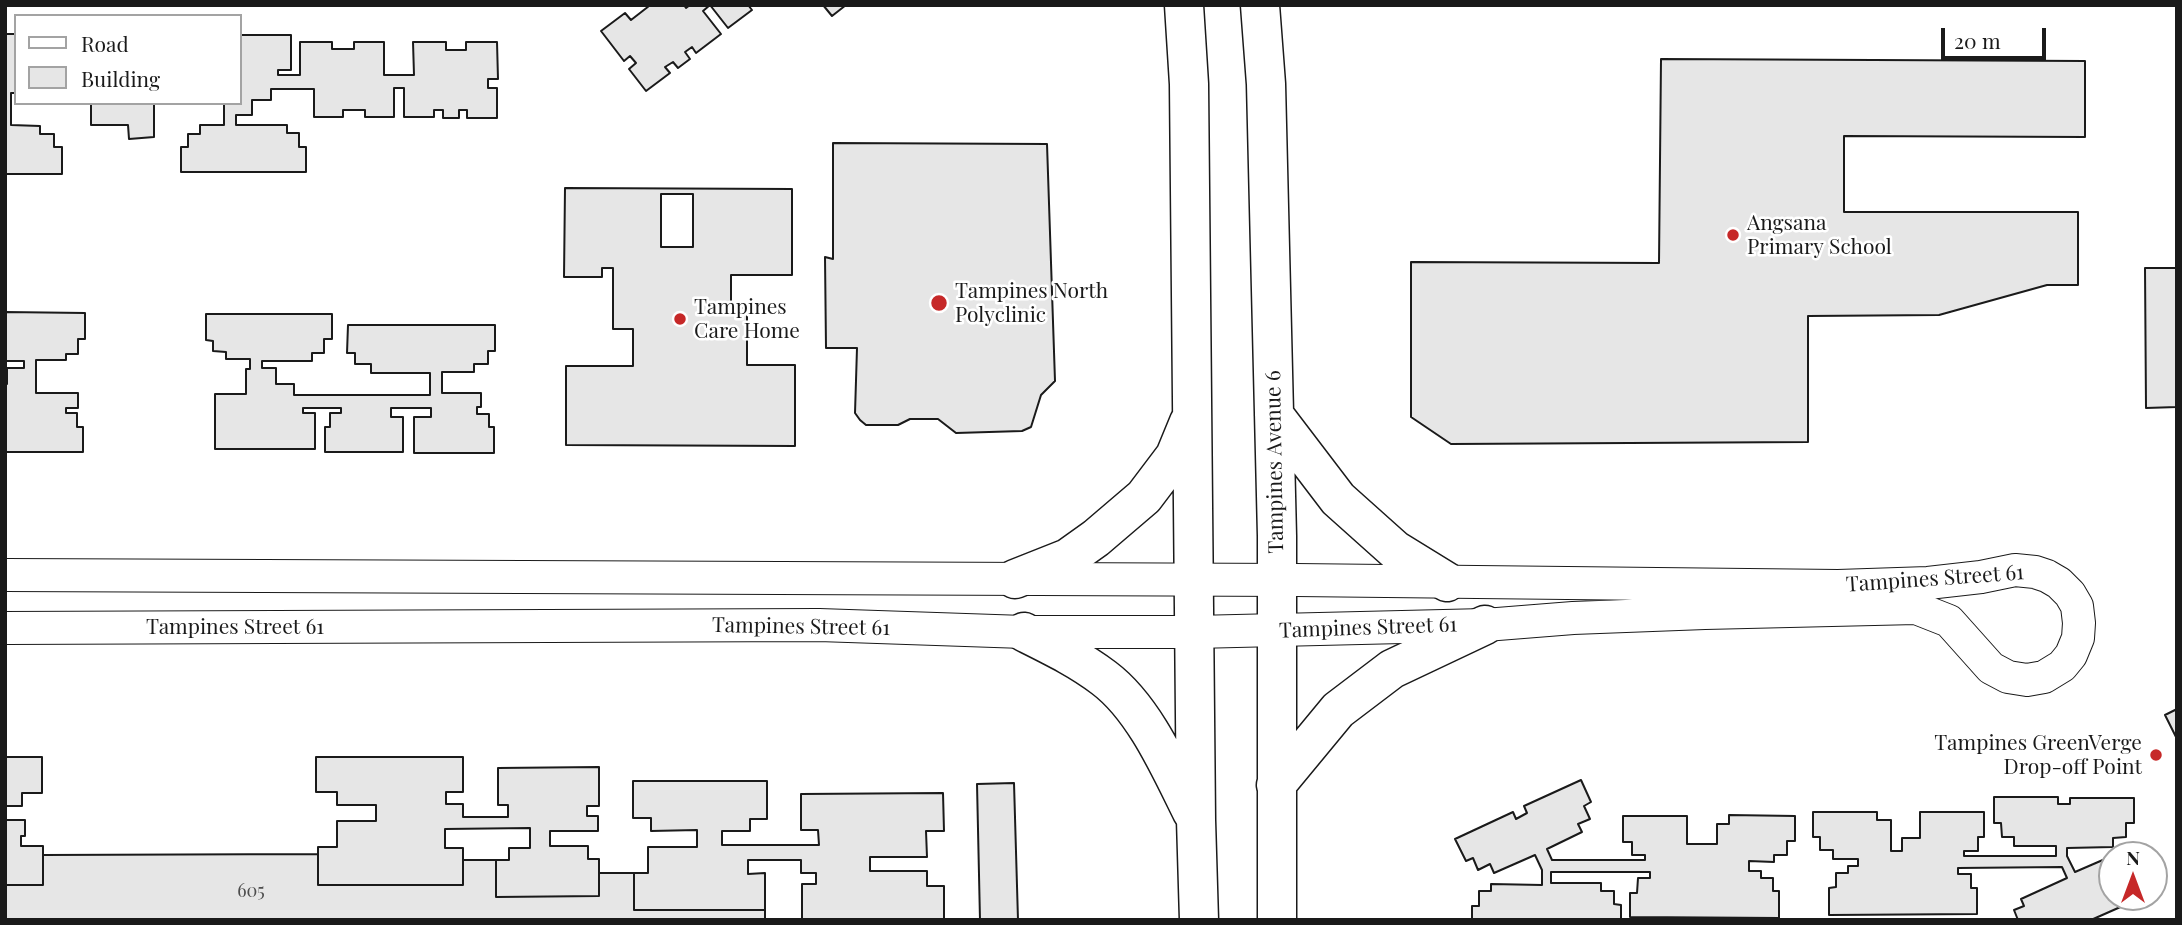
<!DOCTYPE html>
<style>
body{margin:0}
#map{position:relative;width:2182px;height:925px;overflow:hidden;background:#fff;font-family:"Playfair Display",serif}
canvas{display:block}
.frame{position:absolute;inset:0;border:7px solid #1a1a1a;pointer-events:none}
.legend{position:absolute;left:14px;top:14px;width:228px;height:91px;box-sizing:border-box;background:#fff;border:2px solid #a3a3a3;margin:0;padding:9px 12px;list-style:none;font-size:21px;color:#1a1a1a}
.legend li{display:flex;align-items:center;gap:14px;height:35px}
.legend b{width:35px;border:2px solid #a3a3a3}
.north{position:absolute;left:2098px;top:841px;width:70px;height:70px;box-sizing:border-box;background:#fff;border:2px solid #a3a3a3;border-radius:50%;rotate:0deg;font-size:19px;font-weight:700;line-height:28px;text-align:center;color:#1a1a1a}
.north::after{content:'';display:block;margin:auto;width:24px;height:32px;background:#c62828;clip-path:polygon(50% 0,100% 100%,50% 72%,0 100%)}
.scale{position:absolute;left:1941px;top:28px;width:105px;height:32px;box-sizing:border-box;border:4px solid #1a1a1a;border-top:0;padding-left:9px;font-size:21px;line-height:24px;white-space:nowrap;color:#1a1a1a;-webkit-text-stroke:5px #fff;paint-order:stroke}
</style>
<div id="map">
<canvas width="2182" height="925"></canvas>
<div class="frame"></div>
<ul class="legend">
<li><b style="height:9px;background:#fff"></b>Road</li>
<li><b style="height:19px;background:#e6e6e6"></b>Building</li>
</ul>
<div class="north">N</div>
<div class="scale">20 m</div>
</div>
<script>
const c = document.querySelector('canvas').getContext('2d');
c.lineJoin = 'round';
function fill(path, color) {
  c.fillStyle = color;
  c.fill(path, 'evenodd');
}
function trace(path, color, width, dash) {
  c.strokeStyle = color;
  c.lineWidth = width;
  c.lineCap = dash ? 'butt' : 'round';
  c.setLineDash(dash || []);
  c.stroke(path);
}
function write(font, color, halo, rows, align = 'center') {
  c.font = font + ' "Playfair Display",serif';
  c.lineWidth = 5;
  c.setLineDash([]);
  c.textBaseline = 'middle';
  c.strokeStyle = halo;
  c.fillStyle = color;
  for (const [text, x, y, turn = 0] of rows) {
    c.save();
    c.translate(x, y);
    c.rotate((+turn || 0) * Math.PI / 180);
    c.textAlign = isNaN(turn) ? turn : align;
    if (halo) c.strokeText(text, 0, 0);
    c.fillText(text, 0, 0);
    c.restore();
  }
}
const building = new Path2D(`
 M648,5H684L686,8L690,5H748L752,10L728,28L710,5L703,11L721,34L696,53L692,47L685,52L690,59L678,68L673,62L665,67L670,73L646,91L629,69L636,63L630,56L624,61L601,31L625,13L631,20L649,6Z
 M823,5H846L832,16Z
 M5,34H16V93H11V125L40,126V134H54V147H62V174H5Z
 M240,35H291V70H278V75H300V42H332V49H354V42H384V75H414L413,42H446V50H466V42H497L498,79H488V88H497V118H467V110H459V118H443V110H434V117H404V88H394V117H365V110H343V117H314V89H271V100H252V115H236V125H287V133H299V147H306V172H181V147H188V134H200V125H224V103H240Z
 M1661,59L2085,61V137L1844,136V212H2078V285H2047L1939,315L1808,316V442L1451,444L1411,417V262L1659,263Z
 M91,103H154V137L129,139L128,125H91Z
 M833,143L1047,144L1055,381L1041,395L1031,427L1022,431L956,433L938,419H910L898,425H866L860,420L855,413L857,348H826L825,257L833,259Z
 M565,188L792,189V275H731V308H747V365H795V446L566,445V366H633V329H613V268H602V277H564ZM661,194H693V247H661Z
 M2145,268H2177V407L2146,408Z
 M5,312L85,313V339H78V354H66V360H36V393H78V408H66V413H77V427H83V452H5V384H7V368H24V361H5Z
 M206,314H332V339H324V353H312V361H262V368H276V384H294V395H430V373H371V364H355V353H347L348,325H495V351H488V364H474V372H442V393H481V407H477V414H489V427H494V453H414V417H431V408H391V417H403V452H325V427H330V413H341V408H303V413H315V449H215V394H246V369H250V359H226V352L213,351V341L206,340Z
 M2177,709V737H2176L2165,715Z
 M5,757H42V793H22V806H5Z
 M316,757H463V792H446V804H463V817H508V805H498V768L599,767V806H587V816H598V831H550V846H588V859H599V896L496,897V860H509V848H530V828L445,829V848H463V885H318V847H337V821H376V805H337V792H316Z
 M1581,780L1591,802L1584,806L1590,819L1578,824L1582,832L1547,849L1552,860H1645V855H1632V842H1623V816H1687V844H1717V824H1729V815L1795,816V841H1787V855H1774V862L1749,861V871H1761V878H1773V891H1779V918L1630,917V893H1637L1638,878H1650V872H1551V883H1601V891H1614V904L1621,905V920H1472V906H1479V891H1491V884L1542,885V870L1535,855L1494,873L1490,864L1478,870L1473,858L1466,861L1455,839L1513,812L1516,819L1527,813L1524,806Z
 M633,781H767V819H750V831H722V845H819L818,830H801V794L943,793L944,831H926L927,857H870V871H927V886H944V920H802V884H816V873H801V860H748V874L765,873V910H634V873H648V847H697V830L651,831V818H633Z
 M1014,783L1018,920H980L977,784Z
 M1994,797H2058V804H2070V798H2134V823H2126V837L2113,838V847L2067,848V856L2075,872L2112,856V897H2143L2091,920H2018L2014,910L2024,906L2021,899L2067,878L2062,867L1958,868V874H1971V888H1977V914L1829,915V888L1836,887V873H1848V866H1858V859H1833V850H1820V837H1813V812H1877V820H1891V851H1902V838H1920V812H1984V837H1978V851H1964V856H2056V846H2014V837H2002L2001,823H1994Z
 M5,820H25V836H21V846H43V885H5Z
 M318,854V885H463V860H496V897L599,896V873H634V910H765V920H5V885H43V855Z`);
const minor = new Path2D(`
 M5,575L1296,580L1838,586L1928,583L1981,577L2015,570L2035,572L2047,576L2059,583L2070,594L2077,606L2079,623L2078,638L2071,655L2062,666L2044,677L2027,680L2008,677L1991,668L1949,621L1916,608L1705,613L1573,618L1485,625L1195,632H1024L819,625L5,628`);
const tertiary = new Path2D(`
 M1184,5L1189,84L1196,820L1199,920
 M1260,5L1266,84L1277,536V920
 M1274,415L1338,499L1395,550L1447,582
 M1015,579L1068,558L1096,538L1144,497L1175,456L1189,422
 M1024,632C1052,646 1079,659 1104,678C1144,708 1170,768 1192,812
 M1276,785L1338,710L1392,669L1485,625`);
const markers = [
 [1733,235,7,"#c62828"],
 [939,303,9,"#c62828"],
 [680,319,7,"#c62828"],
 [2156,755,7,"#c62828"]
];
const numberNames = [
 ["605",251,891]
];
const poiNames = [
 ["Angsana",1747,223],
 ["Primary School",1747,247],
 ["Tampines North",955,291],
 ["Polyclinic",955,315],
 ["Tampines",694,307],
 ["Care Home",694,331],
 ["Tampines GreenVerge",2142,743,"right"],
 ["Drop-off Point",2142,767,"right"]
];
const streetNames = [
 ["Tampines Avenue 6",1275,462,-91],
 ["Tampines Street 61",1935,579,-4],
 ["Tampines Street 61",235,627],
 ["Tampines Street 61",801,627,1],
 ["Tampines Street 61",1368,628,-2]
];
fill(building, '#e6e6e6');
trace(building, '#1a1a1a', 2);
trace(minor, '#1a1a1a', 34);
trace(tertiary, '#1a1a1a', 41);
trace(minor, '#fff', 32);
trace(tertiary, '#fff', 38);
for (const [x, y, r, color] of markers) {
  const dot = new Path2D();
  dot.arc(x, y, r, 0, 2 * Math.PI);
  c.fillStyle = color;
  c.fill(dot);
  trace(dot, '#fff', 2.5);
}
write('18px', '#4d4d4d', null, numberNames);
write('21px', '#1a1a1a', '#fff', poiNames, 'left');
write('21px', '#1a1a1a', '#fff', streetNames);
</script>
